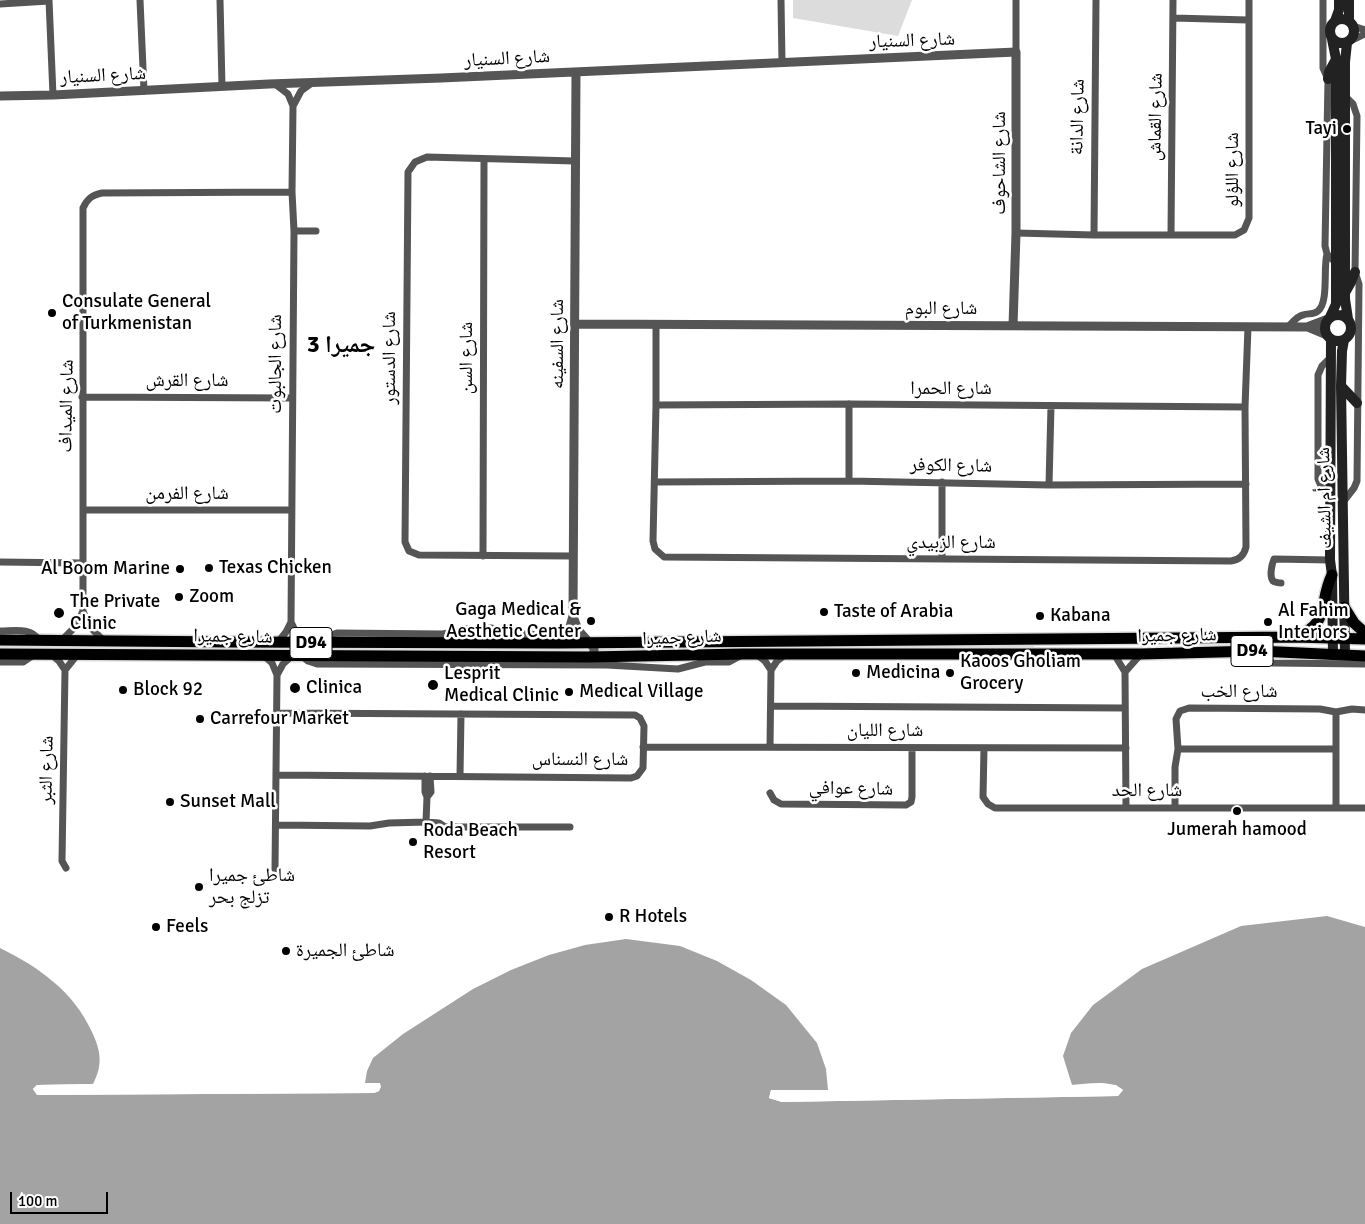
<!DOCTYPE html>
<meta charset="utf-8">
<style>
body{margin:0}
#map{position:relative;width:1365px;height:1224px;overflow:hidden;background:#fff;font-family:Signika,sans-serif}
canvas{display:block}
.scale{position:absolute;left:10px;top:1192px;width:98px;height:22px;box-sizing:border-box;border:2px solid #000;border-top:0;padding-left:6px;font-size:15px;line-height:18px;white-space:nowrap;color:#000;-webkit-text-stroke:4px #fff;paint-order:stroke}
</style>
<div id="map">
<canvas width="1365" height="1224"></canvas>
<div class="scale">100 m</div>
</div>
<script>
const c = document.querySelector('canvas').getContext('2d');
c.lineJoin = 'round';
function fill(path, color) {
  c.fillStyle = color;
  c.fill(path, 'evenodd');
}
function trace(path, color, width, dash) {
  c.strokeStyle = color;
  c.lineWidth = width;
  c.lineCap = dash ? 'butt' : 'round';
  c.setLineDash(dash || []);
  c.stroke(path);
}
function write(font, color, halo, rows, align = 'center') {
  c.font = font + ' Signika,"Noto Naskh Arabic",sans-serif';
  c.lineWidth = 5;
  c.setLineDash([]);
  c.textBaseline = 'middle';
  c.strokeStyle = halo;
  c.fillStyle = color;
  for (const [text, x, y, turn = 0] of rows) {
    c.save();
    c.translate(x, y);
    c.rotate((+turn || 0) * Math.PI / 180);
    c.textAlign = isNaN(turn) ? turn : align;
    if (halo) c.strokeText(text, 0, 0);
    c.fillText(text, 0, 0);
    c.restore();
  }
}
const green = new Path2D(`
 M793,0H912L898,36L793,18Z
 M873,645L1034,646V650L874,649Z`);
const water = new Path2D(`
 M1327,916L1365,927V1224H0V948C39,967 74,992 92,1032C101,1051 103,1065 93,1084L37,1085L33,1089L37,1095L374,1093L379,1091L380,1083H365L367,1071L373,1058L403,1034L473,989L511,970L549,955L585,945L626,939L680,946L717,961L751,980L786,1005L817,1043L826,1069L828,1090H771L769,1098L782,1102L1118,1096L1123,1090C1109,1079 1088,1084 1072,1085L1063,1056L1071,1033L1093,1005L1142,969L1241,926Z`);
const pier = new Path2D(`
 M363,1083H380L381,1087L379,1091L374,1093L37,1095L33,1089L37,1085L93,1084H95L93,1086L38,1087L36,1089L38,1092L374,1090L377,1089L378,1087L364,1085Z
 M1104,1084L1116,1085L1123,1090L1118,1096L782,1102L769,1098L771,1090H831L828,1093H773L772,1096L782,1100L1117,1094L1119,1090L1116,1087L1104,1086L1072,1088L1069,1085Z`);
const minor = new Path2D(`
 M49,0L53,95
 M140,0L144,91
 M220,0L222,86
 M781,0L782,62
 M1323,0V68L1328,79L1325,246L1327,254L1337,264
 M0,4L49,1
 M1173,18L1248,20
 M1353,26L1365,30
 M1350,41L1365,34
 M1016,52V0
 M275,84L288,94L293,106
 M294,231H316
 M1016,233L1094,235H1235L1244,230L1249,218V0
 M1094,235L1096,0
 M1171,235L1173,0
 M656,325V405L653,541L655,549L664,557L1231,561C1239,560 1244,556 1246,547L1245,407L1248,327
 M1288,327C1292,323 1297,316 1303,315C1308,313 1313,315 1318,311C1329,302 1323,268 1327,254
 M82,397L292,398
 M849,404V481
 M656,405L849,404L1245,407
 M655,482L849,481L1049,485L1246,484
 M1049,485L1051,406
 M1331,496L1322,488L1318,479V375L1322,366L1331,357
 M1343,502L1354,488L1357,481L1359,284L1355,272L1357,116L1353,104L1345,96
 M83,510H291
 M483,556L484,159
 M573,556L419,555L409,551L405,542L408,172L415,162L427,157L575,161
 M942,559V482
 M0,562L82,563
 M1281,583C1279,583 1274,582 1273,581C1269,576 1272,564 1274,559L1330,560
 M0,631C14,631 31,627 39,640
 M62,640L76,626L83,611
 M103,640L89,626L83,611V208C87,199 92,195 102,193L292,192
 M318,640L337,633L443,634L467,629L491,628L519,634H532L537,637L541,643
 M278,642L286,632L291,622
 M301,643L291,622L294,231L292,192L293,106L301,91L312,83
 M1258,651L1266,660L1273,663L1365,664
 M51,654L59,661L65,670
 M756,654L765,661L771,670
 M1114,654L1125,672L1126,807
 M263,655L272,663L277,675L275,869
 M301,655L308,661L317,664L607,665L678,669L705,662H729L742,655
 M0,662H23L35,654
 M1125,672L1141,654
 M277,675L283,664L292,656
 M771,706L1125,708
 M1336,712V807
 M276,713L635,715L640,718L644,726L643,768L637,776L631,778L277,775
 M643,747L1126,748
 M770,747L771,670L777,661L785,655
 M984,748L983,797L988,804L995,808H1365
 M1178,749H1336
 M425,776V792L427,797L426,822
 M460,776L461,714
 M770,793L774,800L781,804L906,805L911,802L912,797V748
 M427,797L431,792L430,776
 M1175,808V767L1178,749L1176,719L1180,711L1189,708L1320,709L1336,712L1352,709L1365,710
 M276,825L370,826L389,823L426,822L439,823L445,827H570
 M66,868L62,861L65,670L77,655`);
const tertiary = new Path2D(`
 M0,96L53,95L269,84L441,78L1016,52V233L1013,326
 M575,324L1307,327L1328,319
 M1308,327L1327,335
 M574,619L578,630L594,648V653L590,657
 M558,643L569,630L573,616L576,72`);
const secondary = new Path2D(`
 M1349,0V21
 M1330 31a12 12 0 1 1 24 0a12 12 0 1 1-24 0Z
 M1335,21L1339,10V0
 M1347,43L1345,62V299L1348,319
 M1328,79L1329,72L1336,59
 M1346,291L1351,282L1355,272
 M1325 328a13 13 0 1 1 26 0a13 13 0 1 1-26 0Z
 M1330,317L1336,304V59L1332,39
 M1331,339L1330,560L1332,575L1333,655
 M1344,340L1342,351L1341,386L1345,655
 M1341,386L1357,403`);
const primary = new Path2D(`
 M1344,607L1354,623L1365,633
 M1296,637C1332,622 1318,603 1332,575
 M0,640L233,642L558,643L1295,637L1365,639
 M0,654L589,657L743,654H1141L1258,651L1365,656`);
const markers = [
 [1347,129,5,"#000"],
 [52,313,5,"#000"],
 [209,568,5,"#000"],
 [180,569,5,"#000"],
 [179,597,5,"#000"],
 [824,612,5,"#000"],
 [59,613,6,"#000"],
 [1040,616,5,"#000"],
 [591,621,5,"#000"],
 [1268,622,5,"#000"],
 [856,673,5,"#000"],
 [950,673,5,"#000"],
 [433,685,6,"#000"],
 [295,688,6,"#000"],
 [123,690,5,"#000"],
 [569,692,5,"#000"],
 [200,719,5,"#000"],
 [170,802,5,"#000"],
 [1237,811,5,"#000"],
 [413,842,5,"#000"],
 [199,887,5,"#000"],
 [609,917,5,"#000"],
 [156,927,5,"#000"],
 [286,951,5,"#000"]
];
const shields = [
 [311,643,42],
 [1252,651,42]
];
const shieldNames = [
 ["D94",311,643],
 ["D94",1252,651]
];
const streetNames = [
 ["شارع السنيار",912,41,-2],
 ["شارع السنيار",507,59,-3],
 ["شارع السنيار",103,76,-3],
 ["شارع الدانة",1078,117,-89],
 ["شارع القماش",1156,117,-89],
 ["شارع الشاحوف",1000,163,-90],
 ["شارع اللؤلو",1233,170,-90],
 ["شارع البوم",941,309],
 ["شارع السفينه",558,344,-90],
 ["شارع الدستور",390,358,-90],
 ["شارع السن",467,358,-90],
 ["شارع الجالبوت",276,364,-90],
 ["شارع القرش",187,381],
 ["شارع الحمرا",951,389],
 ["شارع الميداف",67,406,-89],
 ["شارع الكوفر",951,466,1],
 ["شارع الفرمن",187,494],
 ["شارع أم الشيف",1325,498,-91],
 ["شارع الزبيدي",951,543],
 ["شارع جميرا",1177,636,-1],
 ["شارع جميرا",233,637,1],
 ["شارع جميرا",682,638,-2],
 ["شارع الخب",1239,692],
 ["شارع الليان",885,731],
 ["شارع النسناس",580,760],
 ["شارع الثبر",47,770,-89],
 ["شارع عوافي",851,789,1],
 ["شارع الحد",1147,791]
];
const poiNames = [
 ["Tayi",1337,129,"right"],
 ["Consulate General",62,302],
 ["of Turkmenistan",62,324],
 ["Texas Chicken",219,568],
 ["Al Boom Marine",170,569,"right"],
 ["Zoom",189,597],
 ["The Private",70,602],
 ["Clinic",70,624],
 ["Gaga Medical &",581,610,"right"],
 ["Aesthetic Center",581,632,"right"],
 ["Al Fahim",1278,611],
 ["Interiors",1278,633],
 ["Taste of Arabia",834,612],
 ["Kabana",1050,616],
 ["Kaoos Gholiam",960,662],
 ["Grocery",960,684],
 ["Medicina",866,673],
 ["Lesprit",444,674],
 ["Medical Clinic",444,696],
 ["Clinica",306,688],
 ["Block 92",133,690],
 ["Medical Village",579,692],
 ["Carrefour Market",210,719],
 ["Sunset Mall",180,802],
 ["Jumerah hamood",1237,830,"center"],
 ["Roda Beach",423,831],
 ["Resort",423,853],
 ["شاطئ جميرا",209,876],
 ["تزلج بحر",209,898],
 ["R Hotels",619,917],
 ["Feels",166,927],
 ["شاطئ الجميرة",296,951]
];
const districtNames = [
 ["جميرا 3",341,346]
];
fill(green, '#dcdcdc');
fill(water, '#a3a3a3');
fill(pier, '#fff');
trace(primary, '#dbdbdb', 14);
trace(minor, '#555', 7);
trace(tertiary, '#555', 9);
trace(secondary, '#222', 10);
trace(primary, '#000', 11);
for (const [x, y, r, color] of markers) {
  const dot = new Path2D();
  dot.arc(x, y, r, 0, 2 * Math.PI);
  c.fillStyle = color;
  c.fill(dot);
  trace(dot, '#fff', 2);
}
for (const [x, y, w] of shields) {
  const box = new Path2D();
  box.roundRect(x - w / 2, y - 15.5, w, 31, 4);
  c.fillStyle = '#fff';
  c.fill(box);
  trace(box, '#000', 1);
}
write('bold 18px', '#000', null, shieldNames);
write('19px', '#000', '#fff', streetNames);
write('19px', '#000', '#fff', poiNames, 'left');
write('bold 24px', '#000', '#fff', districtNames);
</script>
